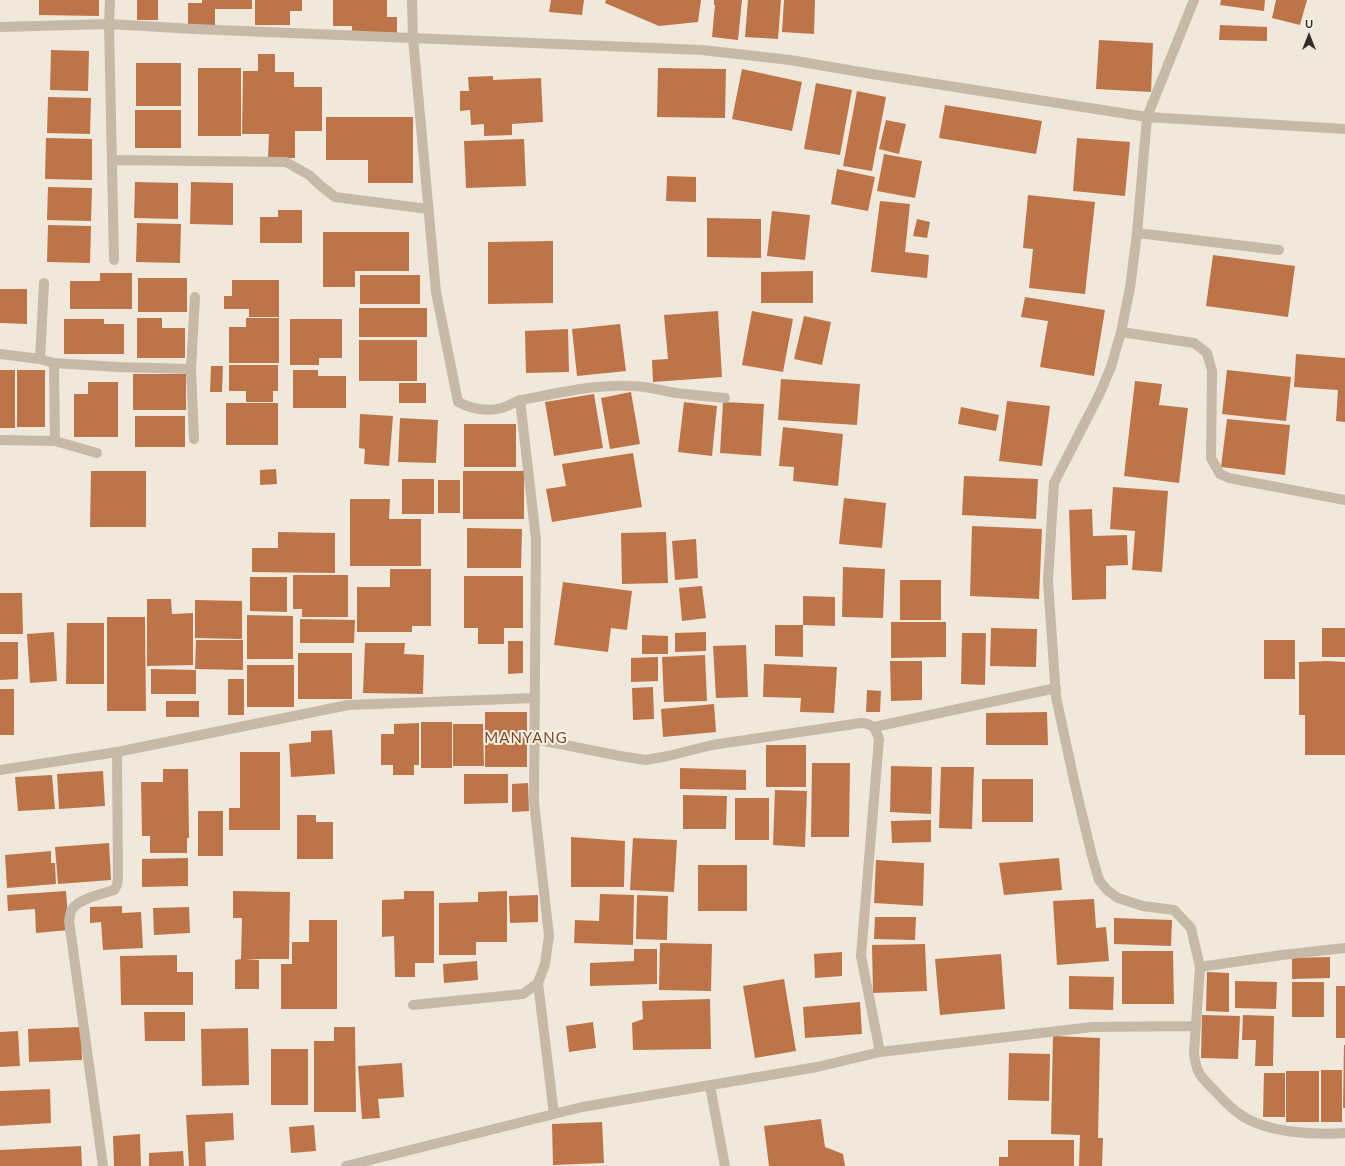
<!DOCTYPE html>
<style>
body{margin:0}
#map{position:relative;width:1345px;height:1166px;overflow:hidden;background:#f0e8da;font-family:Lato,sans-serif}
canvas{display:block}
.north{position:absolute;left:1289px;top:16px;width:40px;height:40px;-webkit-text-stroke:3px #f8f2e6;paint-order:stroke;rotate:0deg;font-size:11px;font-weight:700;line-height:16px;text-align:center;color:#342c27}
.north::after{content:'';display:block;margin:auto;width:14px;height:18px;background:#342c27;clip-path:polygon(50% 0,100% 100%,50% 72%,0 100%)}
</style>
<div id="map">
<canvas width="1345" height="1166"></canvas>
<div class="north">U</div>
</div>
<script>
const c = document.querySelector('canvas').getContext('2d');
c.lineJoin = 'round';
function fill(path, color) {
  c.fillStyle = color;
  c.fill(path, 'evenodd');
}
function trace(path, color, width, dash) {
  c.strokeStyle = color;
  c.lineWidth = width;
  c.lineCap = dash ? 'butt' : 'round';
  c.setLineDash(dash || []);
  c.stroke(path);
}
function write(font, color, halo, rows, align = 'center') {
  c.font = font + ' Lato,sans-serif';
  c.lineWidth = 4;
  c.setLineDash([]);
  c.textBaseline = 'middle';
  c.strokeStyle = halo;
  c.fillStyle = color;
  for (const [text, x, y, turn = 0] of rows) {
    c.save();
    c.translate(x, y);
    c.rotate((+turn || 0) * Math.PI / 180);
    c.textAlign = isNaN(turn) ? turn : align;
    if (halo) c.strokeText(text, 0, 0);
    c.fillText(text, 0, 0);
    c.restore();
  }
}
const building = new Path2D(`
 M39,0H99V16L39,15Z
 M137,0H158V20H137Z
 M202,0H252V9H215V26H188V3H202Z
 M255,0H302V11H290V25H255Z
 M333,0H387V17H397V34H352V26H333Z
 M551,0H584L582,15L549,12Z
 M606,0H701L698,22L659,26L605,3Z
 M714,0H742L738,40L712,37L715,5H714Z
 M748,0H781L778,39L745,37Z
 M784,0H815L814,34L782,32Z
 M1221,0H1265L1264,11L1220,5Z
 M1276,0H1307L1300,25L1272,18Z
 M1220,25L1267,27V41L1219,40Z
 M1099,40L1153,43L1151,92L1096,89Z
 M51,50L89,51L88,91L50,90Z
 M258,54H275V72H294V87H322V131H295V158H268L269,134H242L243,71H258Z
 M136,63H181V106H136Z
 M198,68H241V136H198Z
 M658,68L726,69L725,118L657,117Z
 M742,69L802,82L792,131L732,119Z
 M493,76V80L541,78L543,122L512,124V135L484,136V124L471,125L470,110L460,111V91H469L468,77Z
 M816,83L852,90L840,155L804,149Z
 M857,91L886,97L872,171L843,166Z
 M48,97L91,98L90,134L47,133Z
 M945,105L1042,121L1036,154L939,138Z
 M135,110H181V148H135Z
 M326,117H413V183H368V160H326Z
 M886,120L906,124L899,154L879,149Z
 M46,138L92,139V180L45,179Z
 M1077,138L1130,142L1125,196L1073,191Z
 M524,139L526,186L466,188L464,141Z
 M884,154L922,161L915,198L877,191Z
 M837,169L875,177L868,211L831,204Z
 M667,176L696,177V202L666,201Z
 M135,182L178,183V219L134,218Z
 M191,182L233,183V225L190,224Z
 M48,187L92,188L91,221L47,220Z
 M1028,195L1095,202L1085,294L1029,288L1033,249L1023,248Z
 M880,201L910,204L905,252L929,255L927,278L871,272Z
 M278,210H302V243H260V217H278Z
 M772,211L810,215L805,260L767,256Z
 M707,218L761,219V258L707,257Z
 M917,219L930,222L927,238L913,236Z
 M137,223L181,224L180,263L136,262Z
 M48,225L91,226L90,263L47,262Z
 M323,232H409V271H355V287H323Z
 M553,241V303L488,304V242Z
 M1213,255L1295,266L1288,317L1206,306Z
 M813,271V303H761V272Z
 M100,273H132V309H70V281H100Z
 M360,275H420V304H360Z
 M138,278H187V312H138Z
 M232,280H279V317H249V309H224V296H232Z
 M0,289H27V324L0,323Z
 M1025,297L1105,310L1094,376L1040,367L1048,321L1021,317Z
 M359,308H427V337H359Z
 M718,311L722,377L653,382L652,360L668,359L664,315Z
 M752,311L793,319L783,372L742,365Z
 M804,316L831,322L822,365L794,359Z
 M137,318H162V328H185V358H137Z
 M246,318H279V363H229V327H246Z
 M64,319H104V324H124V354H64Z
 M290,319H342V358H319V365H290Z
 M620,324L626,371L577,376L572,329Z
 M568,329L569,372L526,373L525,331Z
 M359,340H417V381H359Z
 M1296,354L1345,358V422L1336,421L1338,390L1294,387Z
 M229,365H278V391H273V402H246V391H229Z
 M211,366H223L222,392H210Z
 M0,370H15V428H0Z
 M17,370H45V427H17Z
 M293,370H318V376H346V408H293Z
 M1227,370L1291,377L1286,421L1222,414Z
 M133,374H186V410H133Z
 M781,379L860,384L857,425L778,420Z
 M1135,381L1162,384L1159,405L1188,408L1179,483L1124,476Z
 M88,382H118V437H74V394H88Z
 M399,383H426V403H399Z
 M631,392L640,444L610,449L601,398Z
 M594,394L603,448L554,456L545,402Z
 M1007,401L1050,406L1042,466L999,461Z
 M684,402L717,406L712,456L678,452Z
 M723,402L764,404L761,456L720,453Z
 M226,403H278V445H226Z
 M961,407L999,415L996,431L958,424Z
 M360,414L393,416L389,466L364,464L365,449L359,448Z
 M135,416H185V447H135Z
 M400,418L438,420L436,463L398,462Z
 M1227,419L1290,425L1285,475L1221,467Z
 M464,424H516V467H464Z
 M783,427L843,434L838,486L793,481L794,467L779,466Z
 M633,453L642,507L552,522L546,489L566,486L562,464Z
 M276,469L277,484L260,485V470Z
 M91,471H146V527H90Z
 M463,471H524V519H463Z
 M964,476L1038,479L1036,519L962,515Z
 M402,479H434V514H402Z
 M438,480H460V513H438Z
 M1113,487L1168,491L1162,572L1132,570L1135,531L1110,529Z
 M844,498L886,503L882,548L839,544Z
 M350,499H390L389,519H421V566H350Z
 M1092,509L1093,536L1127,535L1128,565L1106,566V599L1072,600L1069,510Z
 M972,526L1042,529L1039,599L970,596Z
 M467,528L522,529L521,568H467Z
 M278,532L335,533V573L252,572V548H278Z
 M666,532L668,583L622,584L621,533Z
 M696,539L698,578L675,580L672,541Z
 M843,567L885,569L883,618L842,617Z
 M390,569H431V626H412V632H357V587H390Z
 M293,575H348V617H302V609H293Z
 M464,576H523V628H504V644H478V628H464Z
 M250,577H287V612L250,611Z
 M900,580H941V620H900Z
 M563,582L632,591L627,630L611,628L608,652L554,645Z
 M702,586L706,618L682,621L679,588Z
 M0,593H22L23,634H0Z
 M803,596L835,597V626L803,625Z
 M147,599H171L172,614L193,613V665L147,666Z
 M195,600L242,601V639L195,638Z
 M247,615L293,616V659H247Z
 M107,617H145L146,711H107Z
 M300,619L355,620L354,643H300Z
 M891,622H946V657L891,658Z
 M67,623H104V684H66Z
 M775,625H803V657L775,656Z
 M991,628L1037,629L1036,667L990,666Z
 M1322,628H1345V657H1322Z
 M54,632L57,681L30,683L27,634Z
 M706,632V651L675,652V633Z
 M962,633H986L985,685L961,684Z
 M642,635L668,636V654H642Z
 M196,640H243V670L195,669Z
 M1264,640H1295V679H1264Z
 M508,641H523V673L508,674Z
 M0,642H18V679L0,680Z
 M365,643H405L404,654L424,655L423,694L363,693Z
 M746,645L748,697L716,698L713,646Z
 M298,653H352V699H298Z
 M705,655L707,701L664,702L662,657Z
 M658,657V681L631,682V658Z
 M890,661H922V700L891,701Z
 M1327,661L1345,662V755H1305V715H1299V662Z
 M764,664L837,667L834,713L800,712L801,698L763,697Z
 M247,665H294V707H247Z
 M151,669L196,670V694H151Z
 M228,679H244V715H228Z
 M653,687L654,719L633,720L632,688Z
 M0,689H14V735H0Z
 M867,690L881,691L880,712H866Z
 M166,701H199V717H166Z
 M714,704L716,732L663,737L661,709Z
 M485,712H527V767H485Z
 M1047,712L1048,745H986V713Z
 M421,722H452V768H421Z
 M419,723V765H414V775H393V765H381V734H394V724Z
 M453,724H483L484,766H453Z
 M332,730L335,774L291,777L289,744L311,742V731Z
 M766,745H806V787H766Z
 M240,752H280V830H229V808H240Z
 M812,763H850L849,837H811Z
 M891,766L932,767L931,814L890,812Z
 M941,767H974L972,829L939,828Z
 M680,768L746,770V790L680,789Z
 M163,769H188L189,838H187V853H150V836H142L141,782H163Z
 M103,771L105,806L59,809L57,774Z
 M464,774H508V803L464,804Z
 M52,775L55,809L18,811L15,777Z
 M982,779H1033V822H982Z
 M528,783L529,811L512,812V784Z
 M775,790L807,791L805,847L773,845Z
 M683,795L727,796L726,829H683Z
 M735,798H769V840H735Z
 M198,811H223V856H198Z
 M297,815H316V822H333V859H297Z
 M931,820V842L892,843L891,821Z
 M571,837L625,841L624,887H571Z
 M633,838L677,840L674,892L630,890Z
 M109,843L111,880L58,884L55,847Z
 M51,851V863H55L56,884L7,888L5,855Z
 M188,858V886L142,887V859Z
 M1059,858L1062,890L1004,895L999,863Z
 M876,860L924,863L923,906L874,903Z
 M698,865H747V911H698Z
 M66,891L69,930L36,933L35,909L8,911L7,895Z
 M233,891L290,892L289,959H246L259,960V989H235V960L241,959L242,918H233Z
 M404,891H434V963H415V977H395L394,936L382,937V900L404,899Z
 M507,891V942H476V955H439V903L478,902V892Z
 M600,894L634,895L633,945L574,943L575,920L599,921Z
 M538,895V922L510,923L509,896Z
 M637,895L668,896L667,940L636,939Z
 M1094,899L1096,928L1106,927L1109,961L1057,965L1053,901Z
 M122,906V913L141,912L143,948L103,950L101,922L90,923V907Z
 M189,907L190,933L154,935L153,908Z
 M875,917H916L915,940L874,939Z
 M1114,918L1172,920L1171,946L1114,944Z
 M309,920H337V1009H281V964H292V942H309Z
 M660,943L712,944L711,991L659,990Z
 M925,944L927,991L873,993L872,945Z
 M634,949H657V984L590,986V963L634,961Z
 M1122,951H1173L1174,1004H1122Z
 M842,952V976L815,978L814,954Z
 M1001,954L1005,1009L940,1015L935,959Z
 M177,955V972H193V1005H121L120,956Z
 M1330,957V978L1292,979V958Z
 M477,961L478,980L444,983L443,964Z
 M1207,972L1229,973V1012L1206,1011Z
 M1069,976L1114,977L1113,1010L1069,1009Z
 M784,979L796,1051L755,1058L743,986Z
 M1235,981L1277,982L1276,1009L1235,1008Z
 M1292,982H1324V1017H1292Z
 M1336,986H1345V1038H1336Z
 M710,999L711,1049L633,1050L632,1023L643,1019L642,1001Z
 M860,1002L862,1034L805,1038L803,1007Z
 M144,1012H185V1041H145Z
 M1202,1015L1240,1016L1238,1059L1201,1058Z
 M1243,1015L1274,1016L1273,1066H1255L1256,1040H1242Z
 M593,1022L596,1048L569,1052L566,1026Z
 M81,1027L82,1060L29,1062L28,1029Z
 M334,1027H355L356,1112H314V1041H334Z
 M248,1028L249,1085L202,1086L201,1029Z
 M18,1031L20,1066L0,1067V1032Z
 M1053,1036L1100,1038L1098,1138H1103L1102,1166H1079L1080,1135L1051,1134Z
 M1344,1045H1345V1108H1343Z
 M271,1049H308V1105H271Z
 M1009,1053L1050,1054L1049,1101L1008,1100Z
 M402,1063L404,1097L378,1099L380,1118L362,1119L358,1066Z
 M1321,1070H1342V1122H1321Z
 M1286,1071H1319V1122H1286Z
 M1264,1073H1285V1117H1263Z
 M50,1089L51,1123L0,1126V1091Z
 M233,1113L234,1140L205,1142L206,1166H189L186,1115Z
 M821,1119L825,1147L843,1154L845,1166H769L764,1126Z
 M602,1122L604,1163L553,1165L552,1124Z
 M314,1125L316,1151L291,1153L289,1127Z
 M140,1134L141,1166H114L113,1136Z
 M1008,1140H1074V1166H999V1157H1008Z
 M81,1146L82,1166H0V1150Z
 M183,1151L184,1166H149V1153Z`);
const service = new Path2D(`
 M1200,967L1282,955L1345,948`);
const minor = new Path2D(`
 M110,0L109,24L194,29L702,50L790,60L872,74L1147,117L1345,129
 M412,0L413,38L436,292L458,402C472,409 487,412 502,408C509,406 515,401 522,400C558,393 595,384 631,386C644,386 657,389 670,392C688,395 707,396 725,398
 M1194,0L1147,117L1137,233L1130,288L1121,332L1111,367L1099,395L1054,483L1048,581L1056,697L1075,785L1092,856L1099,880L1107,890L1118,898L1143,906L1174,910L1191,928L1200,967L1194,1053C1196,1074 1202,1078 1216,1092C1223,1100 1232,1109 1241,1115C1267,1133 1314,1135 1345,1133
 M0,27L109,24L114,260
 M112,160L286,162L309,175L321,186L335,197L428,209
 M1137,233L1279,250
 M1121,332L1194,343L1207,353L1212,371L1211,458L1220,474L1229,478L1345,500
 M0,354L40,359L54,363L117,367L191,369
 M40,359L44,283
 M54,363L55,441
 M194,439L191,369L195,297
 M0,440L55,441L97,453
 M874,727L1056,688
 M535,739L620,756L646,760L668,756L712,745L861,723C872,723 876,729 879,739L861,956L880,1052
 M0,770L117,752L348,705L535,698
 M538,983L554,1114
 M413,1005L523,994L538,983L545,964L549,936L534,802L536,539L520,400
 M710,1086L725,1166
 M103,1166L69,921C70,916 70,912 73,908C81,898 102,894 114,890L117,885L118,879L117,752
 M346,1166L582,1107L817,1067L880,1052L1092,1027L1196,1026`);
const quarterNames = [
 ["MANYANG",526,738]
];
fill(building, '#be7449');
trace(service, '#c7b9a7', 10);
trace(minor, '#c7b9a7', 10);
c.letterSpacing = '1px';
write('15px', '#7e4525', '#f8f2e6', quarterNames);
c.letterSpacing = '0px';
</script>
